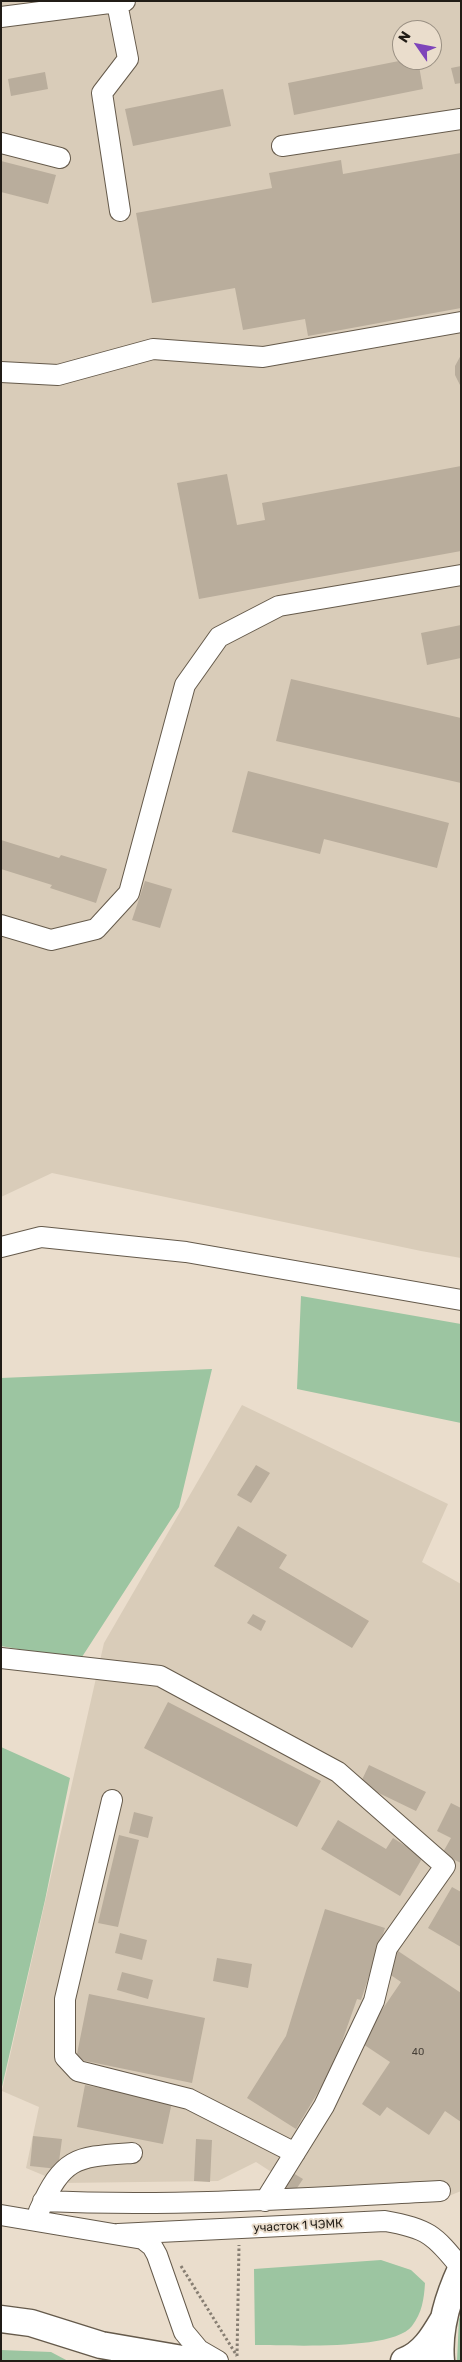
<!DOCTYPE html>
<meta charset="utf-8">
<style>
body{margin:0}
#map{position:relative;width:462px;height:2362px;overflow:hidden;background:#eaddcc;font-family:Rubik,sans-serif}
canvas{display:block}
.frame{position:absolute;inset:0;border:2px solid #211c16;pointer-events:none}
.north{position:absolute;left:392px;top:20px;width:50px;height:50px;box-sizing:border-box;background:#eaddcc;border:1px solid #9a9083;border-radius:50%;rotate:303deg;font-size:14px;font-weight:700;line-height:20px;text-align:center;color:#211c16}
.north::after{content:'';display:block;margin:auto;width:18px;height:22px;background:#7e44ba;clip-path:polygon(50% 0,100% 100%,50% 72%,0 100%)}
</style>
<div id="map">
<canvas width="462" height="2362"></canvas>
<div class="frame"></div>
<div class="north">N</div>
</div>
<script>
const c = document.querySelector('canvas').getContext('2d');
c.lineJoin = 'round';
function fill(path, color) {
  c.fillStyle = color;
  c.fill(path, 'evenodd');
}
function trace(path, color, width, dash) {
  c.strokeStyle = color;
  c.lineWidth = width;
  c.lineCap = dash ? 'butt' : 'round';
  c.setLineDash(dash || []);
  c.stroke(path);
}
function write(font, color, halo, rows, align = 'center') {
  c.font = font + ' Rubik,sans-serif';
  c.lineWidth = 4;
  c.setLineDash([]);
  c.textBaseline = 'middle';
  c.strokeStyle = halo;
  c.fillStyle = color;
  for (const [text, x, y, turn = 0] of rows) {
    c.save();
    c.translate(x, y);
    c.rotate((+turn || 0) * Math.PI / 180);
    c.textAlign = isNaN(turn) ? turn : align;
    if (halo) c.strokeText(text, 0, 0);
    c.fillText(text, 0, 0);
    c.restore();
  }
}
const industrial = new Path2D(`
 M1,1H461V1258L421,1251L52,1173L1,1197ZM402,30H432V60H402Z
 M242,1405L448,1504L422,1562L461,1584V2191L444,2198L294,2203L293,2186L256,2162L218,2181L62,2183L26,2168L39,2107L2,2091L104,1643Z`);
const green = new Path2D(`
 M301,1296L461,1324V1423L297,1389Z
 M212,1369L179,1507L80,1660L1,1646V1378Z
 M1,1747L70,1778L45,1900L1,2091Z
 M381,2260L411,2270L425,2283C424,2299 422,2313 412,2326C393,2351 287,2345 255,2345L254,2269Z
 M461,2315V2361H457L459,2319Z
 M1,2350L51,2352L68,2361H1Z`);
const building = new Path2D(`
 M404,60H418L423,89L294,115L288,83Z
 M461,66V83L455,84L451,68Z
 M45,72L48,89L11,96L8,79Z
 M223,89L231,126L133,146L125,109Z
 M461,153V308L308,336L305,319L243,330L235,288L152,303L136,213L272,188L269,173L341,160L343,174Z
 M1,161L56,175L48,204L1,192Z
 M461,355V387L455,375V366Z
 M461,466V551L199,599L177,483L227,474L237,525L265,520L262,503Z
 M461,625V658L427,665L421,633Z
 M291,679L461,718V783L276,741Z
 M248,771L449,823L437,868L324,839L320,854L232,832Z
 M1,840L59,858L61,855L107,869L96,903L50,888L52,885L1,869Z
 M145,881L172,889L160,928L132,920Z
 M256,1465L270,1473L251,1503L237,1495Z
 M238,1526L287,1555L279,1568L369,1621L352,1648L214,1566Z
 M253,1614L266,1621L261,1631L247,1623Z
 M168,1702L321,1781L297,1827L144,1748Z
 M369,1765L426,1792L416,1811L360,1784Z
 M451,1803L461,1808V1863L442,1854L451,1838L437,1831Z
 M134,1812L153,1817L148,1838L129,1833Z
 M338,1820L386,1849L393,1838L423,1857L400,1896L321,1849Z
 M119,1835L139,1840L118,1927L98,1923Z
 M452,1887L461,1892V1947L428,1928Z
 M325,1909L385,1928L361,2000L357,1999L333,2067L296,2129L247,2098L286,2036Z
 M120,1933L147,1940L142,1960L115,1953Z
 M395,1949L461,1993V2122L445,2111L429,2135L387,2107L380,2116L362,2104L390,2062L360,2042L401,1982L382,1969Z
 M217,1958L252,1964L248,1988L213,1981Z
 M122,1972L153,1980L148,1999L117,1990Z
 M89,1994L205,2018L192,2083L76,2059Z
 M85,2085L172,2102L163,2144L77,2127Z
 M33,2136L62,2139L58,2169L30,2166Z
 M196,2139L212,2140L210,2182L194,2181Z
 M293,2173L303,2179L293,2194L284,2188Z`);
const path = new Path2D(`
 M181,2266L237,2356
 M237,2356L239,2245`);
const minor = new Path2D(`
 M117,3L128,59L102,93L120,211
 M1,17L125,1
 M1,143L60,158
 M282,146L461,119
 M1,372L58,375L153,349L263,357L461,322
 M1,925L51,940L96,929L129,893L185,685L219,637L279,606L461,575
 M1,1247L41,1237L186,1252L461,1300
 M1,1658L160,1676L338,1772L445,1866L387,1948L374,2001L324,2106L265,2201
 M112,1800L65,1999V2057L78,2071L189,2099L295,2153
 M43,2201C176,2207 308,2198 440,2191
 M39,2211C64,2156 76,2157 132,2153
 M1,2215L143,2239L152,2246L157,2255L184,2332L199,2350L218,2361
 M118,2234L385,2221C427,2228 435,2235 461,2268`);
const major = new Path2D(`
 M1,2319L31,2323L101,2345L194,2361
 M404,2361C423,2354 433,2337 443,2320
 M441,2361C438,2329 448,2297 461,2269`);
const numberNames = [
 ["40",418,2052]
];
const streetNames = [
 ["участок 1 ЧЭМК",298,2226,-3]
];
fill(industrial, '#d9ccb9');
fill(green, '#9cc5a1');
fill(building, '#b9ad9c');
trace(minor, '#655a4b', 22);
trace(major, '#655a4b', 29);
trace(path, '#877e72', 3, [2.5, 2.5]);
trace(minor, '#fff', 20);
trace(major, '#fff', 26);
write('10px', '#474038', null, numberNames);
write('12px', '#211c16', '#eaddcc', streetNames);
</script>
